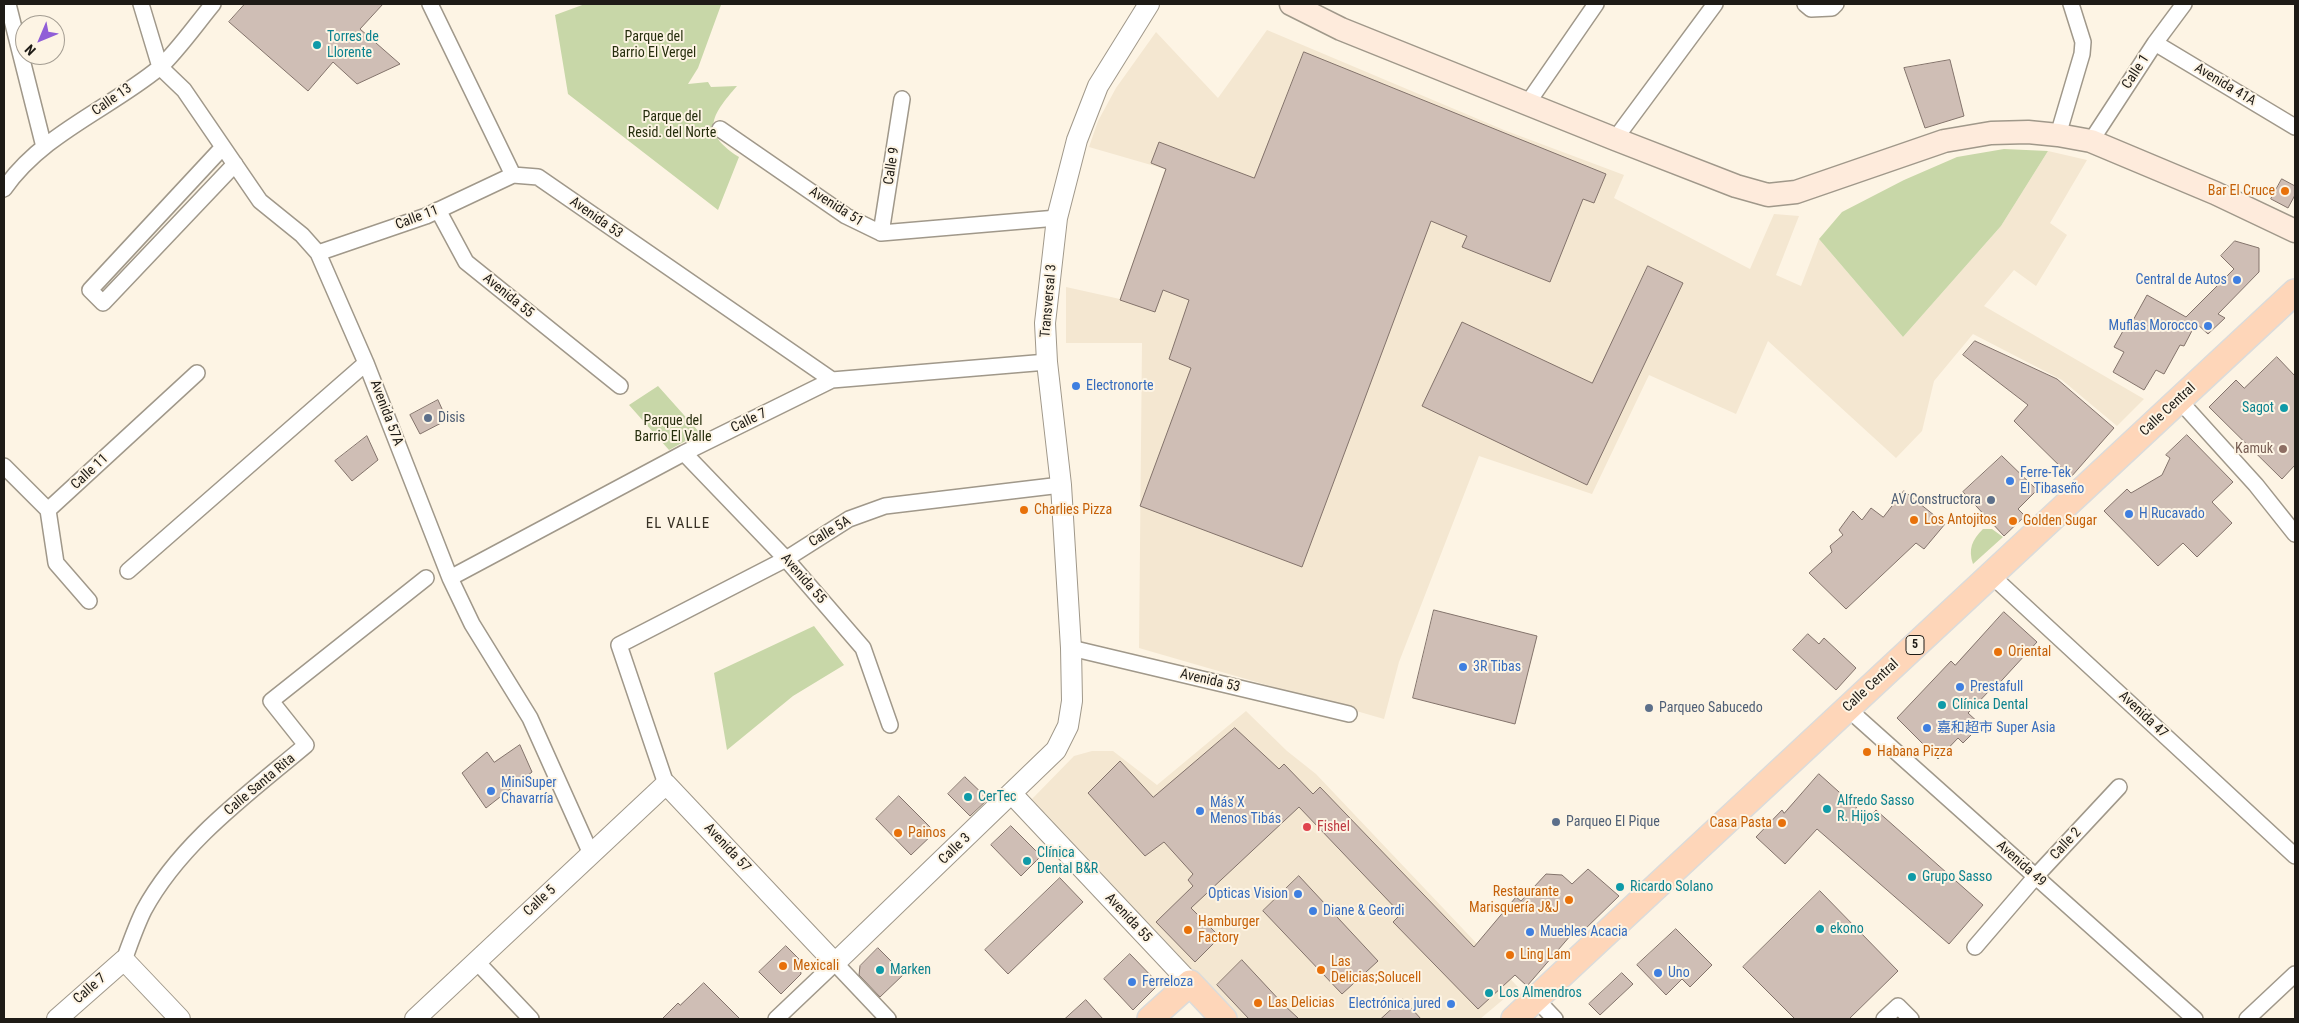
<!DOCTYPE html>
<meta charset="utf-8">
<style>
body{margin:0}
#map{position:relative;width:2299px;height:1023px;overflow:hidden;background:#fdf4e4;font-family:"Roboto Condensed",sans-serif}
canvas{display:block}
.frame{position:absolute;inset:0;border:5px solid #1e1b16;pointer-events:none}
.north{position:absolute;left:15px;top:15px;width:50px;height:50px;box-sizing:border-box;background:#fdf4e4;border:1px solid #a49d92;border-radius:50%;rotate:225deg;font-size:14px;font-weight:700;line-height:20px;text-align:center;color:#1e1b16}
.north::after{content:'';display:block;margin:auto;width:18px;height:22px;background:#905ed7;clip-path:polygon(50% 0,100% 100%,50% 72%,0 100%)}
</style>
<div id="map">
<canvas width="2299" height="1023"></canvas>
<div class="frame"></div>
<div class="north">N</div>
</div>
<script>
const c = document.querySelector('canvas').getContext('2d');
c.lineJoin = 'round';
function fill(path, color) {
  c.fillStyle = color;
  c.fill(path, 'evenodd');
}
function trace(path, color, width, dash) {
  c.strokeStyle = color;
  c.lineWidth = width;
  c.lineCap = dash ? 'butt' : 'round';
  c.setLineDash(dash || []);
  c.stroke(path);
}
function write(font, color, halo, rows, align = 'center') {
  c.font = font + ' "Roboto Condensed","Noto Sans SC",sans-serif';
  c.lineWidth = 4;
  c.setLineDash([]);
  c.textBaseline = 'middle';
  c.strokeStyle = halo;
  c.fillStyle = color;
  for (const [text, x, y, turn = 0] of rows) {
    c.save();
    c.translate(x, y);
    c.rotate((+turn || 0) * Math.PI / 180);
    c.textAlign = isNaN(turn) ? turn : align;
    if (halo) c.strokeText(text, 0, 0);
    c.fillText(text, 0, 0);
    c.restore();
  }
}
const built = new Path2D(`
 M1267,30L1504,130L1624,175L1614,198L1750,269L1774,214L1799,216L1776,275L1801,286L1819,239L1903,337L2001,226L2048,151L2087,160L2050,223L2067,235L2036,286L2014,270L1984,306L2144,399L2117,426L2062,380L1973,334L1934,381L1922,431L1896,458L1768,341L1736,414L1649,375L1592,494L1479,456L1399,662L1384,719L1139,648L1142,343H1066V287L1120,299L1165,169L1089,147L1098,121L1116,88L1156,32L1218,98Z
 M1246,711L1287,751L1316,774L1518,987L1480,1019H1239L1032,799L1074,756L1092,751H1113L1157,785Z`);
const green = new Path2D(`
 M585,4H718L721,5L698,68L688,84L708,82L711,87L737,86C711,116 700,132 739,157L718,210L568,94L555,15Z
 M2004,149L2048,151L2001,226L1903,337L1819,239L1842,212L1904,180L1957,157Z
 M658,386L700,433L669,450L629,405Z
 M1983,529H1992L2003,537L1973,564C1968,549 1972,540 1983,529Z
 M814,626L844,665L793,696L727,750L714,673Z`);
const building = new Path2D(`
 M245,4H383L360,29L400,64L357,84L333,62L308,91L229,22Z
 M1304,52L1606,174L1594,203L1583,199L1550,282L1462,247L1467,236L1431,221L1302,567L1140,506L1191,368L1169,359L1189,300L1163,290L1155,312L1120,300L1166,169L1151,163L1159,142L1254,178Z
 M1950,60L1964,116L1925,128L1904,68Z
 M2282,179L2295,186V195L2288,208L2271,199Z
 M2235,241L2259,248V272L2218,314L2225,318L2208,334L2196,323L2184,346L2180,345L2164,374L2156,370L2144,390L2113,372L2124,352L2114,347L2128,322L2131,324L2147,295L2186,317L2234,269L2221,256Z
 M1648,266L1683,283L1587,485L1422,406L1462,322L1592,383Z
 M1975,341L2057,379L2114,428L2071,477L2014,421L2028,405L1963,355Z
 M2277,357L2295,376V465L2282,479L2209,407L2236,380L2244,388Z
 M438,400L447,420L420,434L410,415Z
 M2187,435L2233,482L2212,502L2232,523L2197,557L2183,543L2158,566L2104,511L2127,489L2131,493L2162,475L2170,458L2166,455Z
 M367,436L378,460L352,481L335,461Z
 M2002,456L2037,490L2018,509L2025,516L2004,536L1963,492Z
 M1904,491L1945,524L1924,549L1916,543L1846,609L1809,573L1832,552L1830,546L1843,535L1839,530L1853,511L1862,520L1871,508L1883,517Z
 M1434,610L1537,636L1515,724L1413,698Z
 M2004,612L2037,642L1992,691L1990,690L1968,713L1981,725L1963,743L1958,738L1938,759L1897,718L1951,661L1955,665Z
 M1808,634L1819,644L1824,638L1856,668L1836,690L1793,650Z
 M1235,728L1279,769L1284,764L1313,794L1320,787L1474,947L1516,897L1521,901L1546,874L1562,875L1572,884L1588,869L1619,896L1582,932L1577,928L1527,986L1515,975L1478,1009L1393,922L1401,914L1299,807L1191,908L1220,937L1195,962L1156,922L1193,886L1188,880L1193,874L1164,842L1145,856L1088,793L1120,761L1153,797Z
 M520,745L532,772L486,808L462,773L487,752L494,762Z
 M1819,774L1868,818L1876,810L1983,905L1949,944L1817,829L1785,864L1756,837L1782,810L1784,813Z
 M965,777L988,799L970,816L948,794Z
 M899,796L935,832L911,855L876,819Z
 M1011,826L1041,856L1021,876L991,845Z
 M1299,876L1378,961L1342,994L1263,911Z
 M1060,878L1083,902L1008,974L985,950Z
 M1820,891L1898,971L1849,1019H1795L1743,967Z
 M1676,929L1712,965L1690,987L1682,979L1666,995L1637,965Z
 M786,946L799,959L801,974L781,994L759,972Z
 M878,948L904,974L880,997L859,975L860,966Z
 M1130,954L1159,984L1133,1010L1104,979Z
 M1242,960L1283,1004L1299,1019H1249L1217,985Z
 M1622,973L1633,984L1600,1015L1589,1004Z
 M704,983L740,1019H662L678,1003L680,1005Z
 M1403,999L1421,1019H1381Z
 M1086,1000L1103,1019H1065Z`);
const minor = new Path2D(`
 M8,4L44,147
 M141,4L160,67L184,90L260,201L302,235L318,253L366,363L450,578L472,624L530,718L591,854
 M430,4L513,175L538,177L832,380
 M1805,4L1811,9L1832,8L1836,4
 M2155,43L2295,127
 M1527,104L1596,4
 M720,129L846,216L881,233L1057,218
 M2058,135L2082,54L2083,42L2071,4
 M1615,139L1715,4
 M2091,141L2155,43L2184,4
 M223,147L90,290L103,303L235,164
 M4,189C42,134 109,109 159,68C176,53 198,22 213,4
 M438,210L466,262L620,386
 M881,233L902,99
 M318,253L426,216L513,175
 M2179,400L2256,485L2295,534
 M684,453L786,559L863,648L890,725
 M4,466L48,510L56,563L89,601
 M48,510L197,373
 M128,571L366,363
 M1991,575L2295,856
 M450,578L684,453L832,380L1047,362
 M1071,648L1349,714
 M1847,708L2195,1019
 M666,784L619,645L786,559L849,519L885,506L1061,485
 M1975,947L2036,876L2119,787
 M124,960C130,944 136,926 144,910C181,842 248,794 306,745L271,701L426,578
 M477,962L531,1019
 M1535,998L1555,1019
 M776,1019L835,963L888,1019
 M1884,1019L1898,1006L1911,1019
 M2247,1019L2295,974`);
const tertiary = new Path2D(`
 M1012,794L1190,983
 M57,1019L124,960L180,1019
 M415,1019L666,784L835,963L1056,750L1068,726L1072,701L1071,648L1061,485L1047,362L1045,323L1057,218L1077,140L1098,86L1149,4`);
const secondary = new Path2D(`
 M1291,4L1341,29L1615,139L1736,186L1768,195L1796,192L1944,141L1991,133L2028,132L2058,135L2091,141L2215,193L2295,231`);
const primary = new Path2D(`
 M1150,1019L1190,983L1224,1019
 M1514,1019L2295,292`);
const markers = [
 [317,45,5,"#0f9aa8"],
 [2285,191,5,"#e8710a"],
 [2237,280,5,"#3f7fe0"],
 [2208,326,5,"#3f7fe0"],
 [1076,386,5,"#3f7fe0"],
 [2284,408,5,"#0f9aa8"],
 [428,418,5,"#5c6f8a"],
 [2283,449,5,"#8d6e63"],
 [2010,481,5,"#3f7fe0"],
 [1991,500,5,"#5c6f8a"],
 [1024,510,5,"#e8710a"],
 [2129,514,5,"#3f7fe0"],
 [1914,520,5,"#e8710a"],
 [2013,521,5,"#e8710a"],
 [1998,652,5,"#e8710a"],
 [1463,667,5,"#3f7fe0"],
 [1960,687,5,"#3f7fe0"],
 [1942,705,5,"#0f9aa8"],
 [1649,708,5,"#5c6f8a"],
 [1927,728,5,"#3f7fe0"],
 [1867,752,5,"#e8710a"],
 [491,791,5,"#3f7fe0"],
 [968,797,5,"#0f9aa8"],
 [1827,809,5,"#0f9aa8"],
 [1200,811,5,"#3f7fe0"],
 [1556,822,5,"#5c6f8a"],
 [1782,823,5,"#e8710a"],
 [1307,827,5,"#e0444e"],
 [898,833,5,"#e8710a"],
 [1027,861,5,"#0f9aa8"],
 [1912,877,5,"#0f9aa8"],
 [1620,887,5,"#0f9aa8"],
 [1298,894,5,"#3f7fe0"],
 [1569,900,5,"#e8710a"],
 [1313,911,5,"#3f7fe0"],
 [1820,929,5,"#0f9aa8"],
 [1188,930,5,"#e8710a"],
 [1530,932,5,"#3f7fe0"],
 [1510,955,5,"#e8710a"],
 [783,966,5,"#e8710a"],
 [880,970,5,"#0f9aa8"],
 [1321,970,5,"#e8710a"],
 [1658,973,5,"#3f7fe0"],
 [1132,982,5,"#3f7fe0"],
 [1489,993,5,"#0f9aa8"],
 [1258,1003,5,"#e8710a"],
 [1451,1004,5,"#3f7fe0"]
];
const shields = [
 [1915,645,18]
];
const shieldNames = [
 ["5",1915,645]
];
const cultureNames = [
 ["Torres de",327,37],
 ["Llorente",327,53],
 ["Sagot",2274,408,"right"],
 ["Clínica Dental",1952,705],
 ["CerTec",978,797],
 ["Alfredo Sasso",1837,801],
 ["R. Hijos",1837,817],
 ["Clínica",1037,853],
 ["Dental B&R",1037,869],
 ["Grupo Sasso",1922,877],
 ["Ricardo Solano",1630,887],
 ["ekono",1830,929],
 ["Marken",890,970],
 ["Los Almendros",1499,993]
];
const parkNames = [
 ["Parque del",654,37],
 ["Barrio El Vergel",654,53],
 ["Parque del",672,117],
 ["Resid. del Norte",672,133],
 ["Parque del",673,421],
 ["Barrio El Valle",673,437]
];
const streetNames = [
 ["Calle 1",2136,72,-57],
 ["Avenida 41A",2225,85,31],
 ["Calle 13",112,100,-35],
 ["Calle 9",892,166,-81],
 ["Avenida 51",836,207,32],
 ["Calle 11",417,218,-21],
 ["Avenida 53",596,218,35],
 ["Avenida 55",508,296,39],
 ["Transversal 3",1049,301,-85],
 ["Calle Central",2168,410,-43],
 ["Avenida 57A",386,413,69],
 ["Calle 7",749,421,-26],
 ["Calle 11",90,472,-43],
 ["Calle 5A",830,532,-31],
 ["Avenida 55",803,579,49],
 ["Avenida 53",1210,681,13],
 ["Calle Central",1871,686,-43],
 ["Avenida 47",2143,715,43],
 ["Calle Santa Rita",260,785,-40],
 ["Calle 2",2066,844,-47],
 ["Avenida 57",727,848,47],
 ["Calle 3",955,849,-44],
 ["Avenida 49",2021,864,42],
 ["Calle 5",540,901,-43],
 ["Avenida 55",1128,918,47],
 ["Calle 7",90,989,-41]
];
const foodNames = [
 ["Bar El Cruce",2275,191,"right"],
 ["Charlies Pizza",1034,510],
 ["Los Antojitos",1924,520],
 ["Golden Sugar",2023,521],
 ["Oriental",2008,652],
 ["Habana Pizza",1877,752],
 ["Casa Pasta",1772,823,"right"],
 ["Painos",908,833],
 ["Restaurante",1559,892,"right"],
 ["Marisquería J&J",1559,908,"right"],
 ["Hamburger",1198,922],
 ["Factory",1198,938],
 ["Ling Lam",1520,955],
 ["Las",1331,962],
 ["Delicias;Solucell",1331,978],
 ["Mexicali",793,966],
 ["Las Delicias",1268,1003]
];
const shopNames = [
 ["Central de Autos",2227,280,"right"],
 ["Muflas Morocco",2198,326,"right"],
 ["Electronorte",1086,386],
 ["Ferre-Tek",2020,473],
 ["El Tibaseño",2020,489],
 ["H Rucavado",2139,514],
 ["3R Tibas",1473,667],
 ["Prestafull",1970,687],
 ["嘉和超市 Super Asia",1937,728],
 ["MiniSuper",501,783],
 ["Chavarría",501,799],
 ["Más X",1210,803],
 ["Menos Tibás",1210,819],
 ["Opticas Vision",1288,894,"right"],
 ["Diane & Geordi",1323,911],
 ["Muebles Acacia",1540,932],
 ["Uno",1668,973],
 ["Ferreloza",1142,982],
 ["Electrónica jured",1441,1004,"right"]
];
const serviceNames = [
 ["Disis",438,418],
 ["AV Constructora",1981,500,"right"],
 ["Parqueo Sabucedo",1659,708],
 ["Parqueo El Pique",1566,822]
];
const educationNames = [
 ["Kamuk",2273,449]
];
const healthNames = [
 ["Fishel",1317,827]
];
const neighbourhoodNames = [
 ["EL VALLE",678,524]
];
fill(built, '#f4e7d1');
fill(green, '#c8d7a8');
fill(building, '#cfbeb5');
trace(building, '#83736b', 1);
trace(minor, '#a0988a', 18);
trace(tertiary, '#a0988a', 22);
trace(secondary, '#a0988a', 25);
trace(primary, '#dbdbda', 28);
trace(minor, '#fff', 15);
trace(tertiary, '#fff', 20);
trace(secondary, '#feebdc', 22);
trace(primary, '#fed6b9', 25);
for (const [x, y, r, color] of markers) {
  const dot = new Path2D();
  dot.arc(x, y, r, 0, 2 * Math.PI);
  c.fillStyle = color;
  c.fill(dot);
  trace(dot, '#fdf4e4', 2);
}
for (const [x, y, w] of shields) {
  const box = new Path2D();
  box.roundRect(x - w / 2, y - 9.5, w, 19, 4);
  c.fillStyle = '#fdf4e4';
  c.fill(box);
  trace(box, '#1e1b16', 1);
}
write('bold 12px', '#1e1b16', null, shieldNames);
write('14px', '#0d838f', '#fdf4e4', cultureNames, 'left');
write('14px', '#262e0d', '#fdf4e4', parkNames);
write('14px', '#1e1b16', '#fdf4e4', streetNames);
write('14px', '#c56008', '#fdf4e4', foodNames, 'left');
write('14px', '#366cbe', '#fdf4e4', shopNames, 'left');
write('14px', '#4e5e75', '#fdf4e4', serviceNames, 'left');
write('14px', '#785e54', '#fdf4e4', educationNames, 'right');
write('14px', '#be3a42', '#fdf4e4', healthNames, 'left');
c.letterSpacing = '1px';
write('15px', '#383125', '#fdf4e4', neighbourhoodNames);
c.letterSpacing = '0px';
</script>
